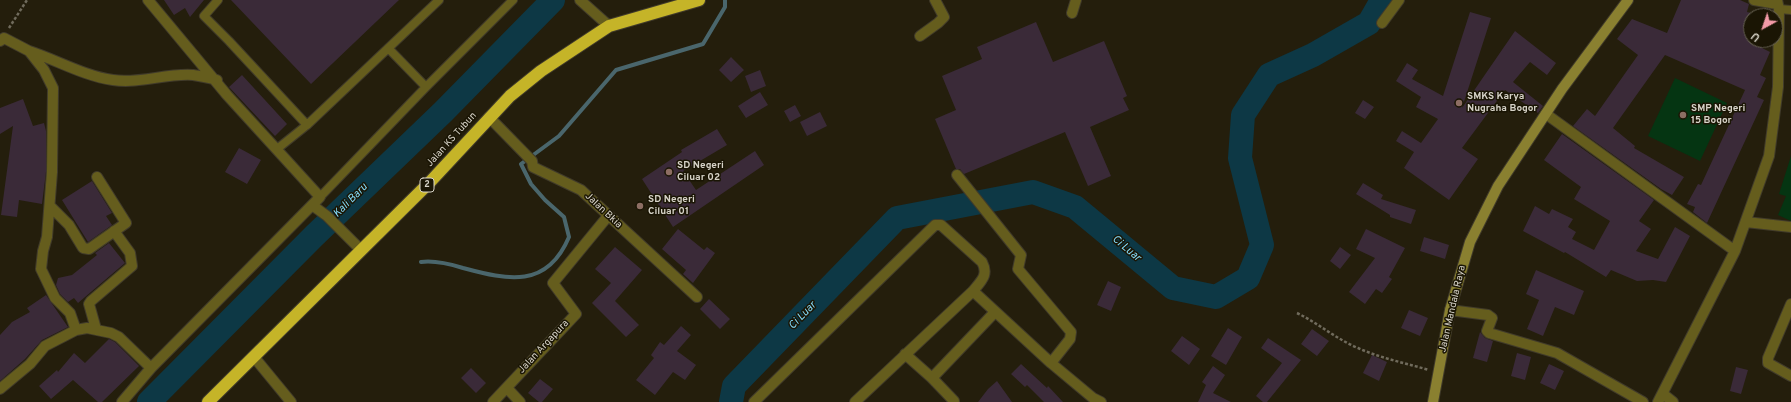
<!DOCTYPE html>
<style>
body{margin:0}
#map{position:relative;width:1791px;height:402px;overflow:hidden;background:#241e0c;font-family:Overpass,sans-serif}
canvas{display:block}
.north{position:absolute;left:1743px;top:8px;width:40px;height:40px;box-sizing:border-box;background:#1a1504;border:1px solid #666152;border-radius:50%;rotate:220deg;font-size:11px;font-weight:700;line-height:16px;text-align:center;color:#d7d3c8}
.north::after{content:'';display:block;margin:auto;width:14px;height:18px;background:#f39aa7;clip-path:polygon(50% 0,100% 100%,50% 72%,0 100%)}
</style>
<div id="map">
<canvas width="1791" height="402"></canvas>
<div class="north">U</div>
</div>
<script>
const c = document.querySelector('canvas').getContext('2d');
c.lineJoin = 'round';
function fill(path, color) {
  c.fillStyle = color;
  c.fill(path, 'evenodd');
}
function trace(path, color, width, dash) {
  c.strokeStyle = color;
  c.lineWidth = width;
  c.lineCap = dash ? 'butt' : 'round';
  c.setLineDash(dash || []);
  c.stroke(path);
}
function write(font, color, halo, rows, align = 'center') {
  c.font = font + ' Overpass,sans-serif';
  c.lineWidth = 3;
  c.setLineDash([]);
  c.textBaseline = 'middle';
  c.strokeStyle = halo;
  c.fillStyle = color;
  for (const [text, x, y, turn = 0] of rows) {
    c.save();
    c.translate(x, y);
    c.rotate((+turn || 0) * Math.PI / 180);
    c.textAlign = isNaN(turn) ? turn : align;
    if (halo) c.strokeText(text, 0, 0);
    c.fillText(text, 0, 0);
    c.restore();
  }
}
const green = new Path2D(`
 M1675,78L1727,103L1700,161L1648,136Z
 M1791,156V221L1778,215L1786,196L1779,194Z`);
const stream = new Path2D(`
 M421,262C435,260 450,264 463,268C508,280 547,289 569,237L564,217L545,200L531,184L521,164L559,136L616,70L703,44L725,7V0`);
const river = new Path2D(`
 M149,402L314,236L443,112L553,0
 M731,402L734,386L897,218L1033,192L1075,207L1173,288L1216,297L1248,278L1262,245L1240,158L1243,115L1269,75L1313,55L1369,23L1382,0`);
const building = new Path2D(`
 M164,0H204L190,17L185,8L174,15Z
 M231,0H399L311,84Z
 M1681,0H1740L1749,4L1747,12L1751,13V40H1765L1762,48L1770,52L1760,75L1766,78L1757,97L1764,100L1707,223L1693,212L1695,207L1687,204L1698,184L1701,185L1745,90L1665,55L1613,128L1635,146L1634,148L1684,177L1672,195L1661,189L1573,126L1587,109L1595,116L1638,55L1617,39L1632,19L1667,33Z
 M1470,12L1491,18L1462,108L1515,31L1556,63L1547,75L1530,62L1513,82L1543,106L1538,113L1505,90L1462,148L1478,159L1449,200L1404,168L1414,152L1396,141L1402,131L1421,143L1438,119L1416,107L1421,97L1396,81L1407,63L1418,70L1412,79L1443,96Z
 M1036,22L1053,62L1104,41L1127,96L1123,98L1129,110L1090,127L1111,176L1088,186L1065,132L964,174L960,169H956L935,119L956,110L942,76L982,59L977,47Z
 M731,57L744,70L731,82L719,70Z
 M760,70L766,86L751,92L745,76Z
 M242,75L287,124L275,136L229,87Z
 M760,92L768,105L746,118L738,106Z
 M23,99L33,126L44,123L46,131V172L42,204L19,200L17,217L1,215L13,126L0,134V108Z
 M1363,100L1374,107L1365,119L1355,113Z
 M795,105L801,116L790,122L784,111Z
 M820,112L827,126L807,136L800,122Z
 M717,129L727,145L683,171L696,190L755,151L764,165L673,227L642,179L682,152L681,150Z
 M1562,134L1654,200L1639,221L1651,229L1636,251L1658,259L1675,227L1690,236L1666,282L1653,280L1637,281L1611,270L1606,277L1565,252L1564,253L1523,231L1535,206L1549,214L1552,209L1573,219L1568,227L1576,232L1572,239L1594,250L1610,221L1574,199L1581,187L1544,160Z
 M239,148L261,160L247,184L225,172Z
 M92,181L112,213L106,216L112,225L88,242L62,200Z
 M1363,183L1383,195L1381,199L1416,210L1411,224L1390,217V215L1356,194Z
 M678,229L704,250L707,247L715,253L693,283L683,274L686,270L662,249Z
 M1366,229L1405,248L1389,277L1392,279L1382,293L1376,289L1365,304L1349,292L1375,258L1356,249Z
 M1424,237L1449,245L1445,259L1420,251Z
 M109,243L125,263L78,303L74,298L68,302L60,294L56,285L58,278L72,275L97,255L95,253Z
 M615,247L642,270L615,301L639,325L626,337L592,303L611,283L595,269Z
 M1340,247L1351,255L1340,269L1330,261Z
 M1536,270L1584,291L1574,315L1555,307L1543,336L1527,329L1539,300L1526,294Z
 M1108,281L1121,287L1111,311L1097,305Z
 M46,295L68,327L42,340L25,359L0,381V335L12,322L30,312L27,308Z
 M709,299L730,319L720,329L700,309Z
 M1409,310L1428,318L1420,336L1401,328Z
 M681,326L691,335L677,351L696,365L685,380L673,372L655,395L636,380L654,358L651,355L660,342L664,345Z
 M1228,328L1242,337L1226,365L1211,356Z
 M1312,329L1329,341L1317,356L1301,344Z
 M1480,332L1485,338L1493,341L1487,362L1473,358Z
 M1182,336L1200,349L1189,365L1171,351Z
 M1268,338L1301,360L1267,402H1263L1256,396L1282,363L1261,348Z
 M109,339L115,342L139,366L102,402H98L73,380L51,399L39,386L57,370L58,372L74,353L85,363Z
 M1517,353L1531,357L1525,380L1511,376Z
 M1372,355L1387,362L1379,381L1363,373Z
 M1021,364L1047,388L1048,386L1063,402H1044L1027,385L1025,387L1011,374Z
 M1549,364L1564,371L1555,390L1540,383Z
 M1213,366L1225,375L1213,393L1231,402H1198L1206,385L1202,382Z
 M1736,367L1748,370L1741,394L1730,391Z
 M471,368L486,383L476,393L461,378Z
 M540,379L553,389L542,402H539L528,393Z
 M997,381L1012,402H978L988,389Z`);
const path = new Path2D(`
 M9,28L27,0
 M1297,313C1318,323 1336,339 1358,348C1380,358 1405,363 1429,370`);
const lane = new Path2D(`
 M218,0L204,16L229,41L307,125
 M1779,9L1791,10
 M389,49L426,87
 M277,149L307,125L439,0
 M320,197L426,87L513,0`);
const street = new Path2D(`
 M580,0L609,26
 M1754,0L1777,4
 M1072,13L1076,0
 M1382,23L1399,0
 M920,36L938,23L944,17L935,0
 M0,41L4,38L29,51L44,70L53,88L52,172L47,237L43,251L41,269L55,298L70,313L76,330
 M29,51C57,60 84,76 113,80C140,84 166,73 193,75C201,76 209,78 217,80
 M1546,114L1735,251
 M489,117L532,161L533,167L581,190L697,297
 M957,175L1021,255L1018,269L1071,332L1070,339L1051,363
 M312,205L327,216L361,250
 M50,206L69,225L83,248L89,249L126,223L97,177
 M1746,222L1791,227
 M1791,304L1768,358V363L1791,376
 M1450,310L1488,315L1492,318L1487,331L1489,333L1557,353L1643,402
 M96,329L89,304L91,301L132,266L130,253L114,231
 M905,354L932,378L995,312
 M254,357L291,402
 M932,378L954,401
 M507,388L520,402
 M0,389L30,364L45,346L76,330L87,328L111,333L119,337L151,368
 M1663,394L1673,402
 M122,402L151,368L320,197L227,95L148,0
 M493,402L576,314L553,283L608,216
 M754,402L935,225H941L982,262C989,275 981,281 973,291L1051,363L1093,398L1101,402
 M855,402L973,291
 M1658,402L1735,251L1769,156L1778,87L1779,9L1777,0`);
const secondary = new Path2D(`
 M1433,402L1450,310L1470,242L1498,186L1562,89L1628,0`);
const highway = new Path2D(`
 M208,402L430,182L510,96L541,71L609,26L699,0`);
const markers = [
 [1459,103,4,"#8d6e63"],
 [1683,115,4,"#8d6e63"],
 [669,172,4,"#8d6e63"],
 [640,206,4,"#8d6e63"]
];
const shields = [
 [427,185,14]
];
const shieldNames = [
 ["2",427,185]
];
const poiNames = [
 ["SMKS Karya",1467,97],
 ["Nugraha Bogor",1467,109],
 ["SMP Negeri",1691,109],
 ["15 Bogor",1691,121],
 ["SD Negeri",677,166],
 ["Ciluar 02",677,178],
 ["SD Negeri",648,200],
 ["Ciluar 01",648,212]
];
const streetNames = [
 ["Jalan KS Tubun",452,140,-48],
 ["Jalan Bkia",603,211,43],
 ["Jalan Mandala Raya",1453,309,-77],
 ["Jalan Argapura",544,347,-47]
];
const waterNames = [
 ["Kali Baru",351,201,-45],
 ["Ci Luar",1126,249,40],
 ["Ci Luar",803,316,-46]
];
fill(green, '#053512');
trace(stream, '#4a666c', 4);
trace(river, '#0d3845', 24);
fill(building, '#3a2a38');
trace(lane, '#413b2a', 10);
trace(street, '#413b2a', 12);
trace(secondary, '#413b2a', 12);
trace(highway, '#413b2a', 14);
trace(path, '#706b5c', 2.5, [3, 2]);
trace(lane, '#655d1d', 8);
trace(street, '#655d1d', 10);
trace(secondary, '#8a8030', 10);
trace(highway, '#c5b428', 12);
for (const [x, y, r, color] of markers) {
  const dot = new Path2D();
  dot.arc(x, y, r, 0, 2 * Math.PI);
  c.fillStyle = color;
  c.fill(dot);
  trace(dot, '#1a1504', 1.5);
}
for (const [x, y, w] of shields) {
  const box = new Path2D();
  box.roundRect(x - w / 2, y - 7, w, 14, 3);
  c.fillStyle = '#1a1504';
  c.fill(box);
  trace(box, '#d7d3c8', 1);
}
write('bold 9px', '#d7d3c8', null, shieldNames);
write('bold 10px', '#d7d3c8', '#1a1504', poiNames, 'left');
write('10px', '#d7d3c8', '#1a1504', streetNames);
write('italic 11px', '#85ddfb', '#1a1504', waterNames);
</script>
